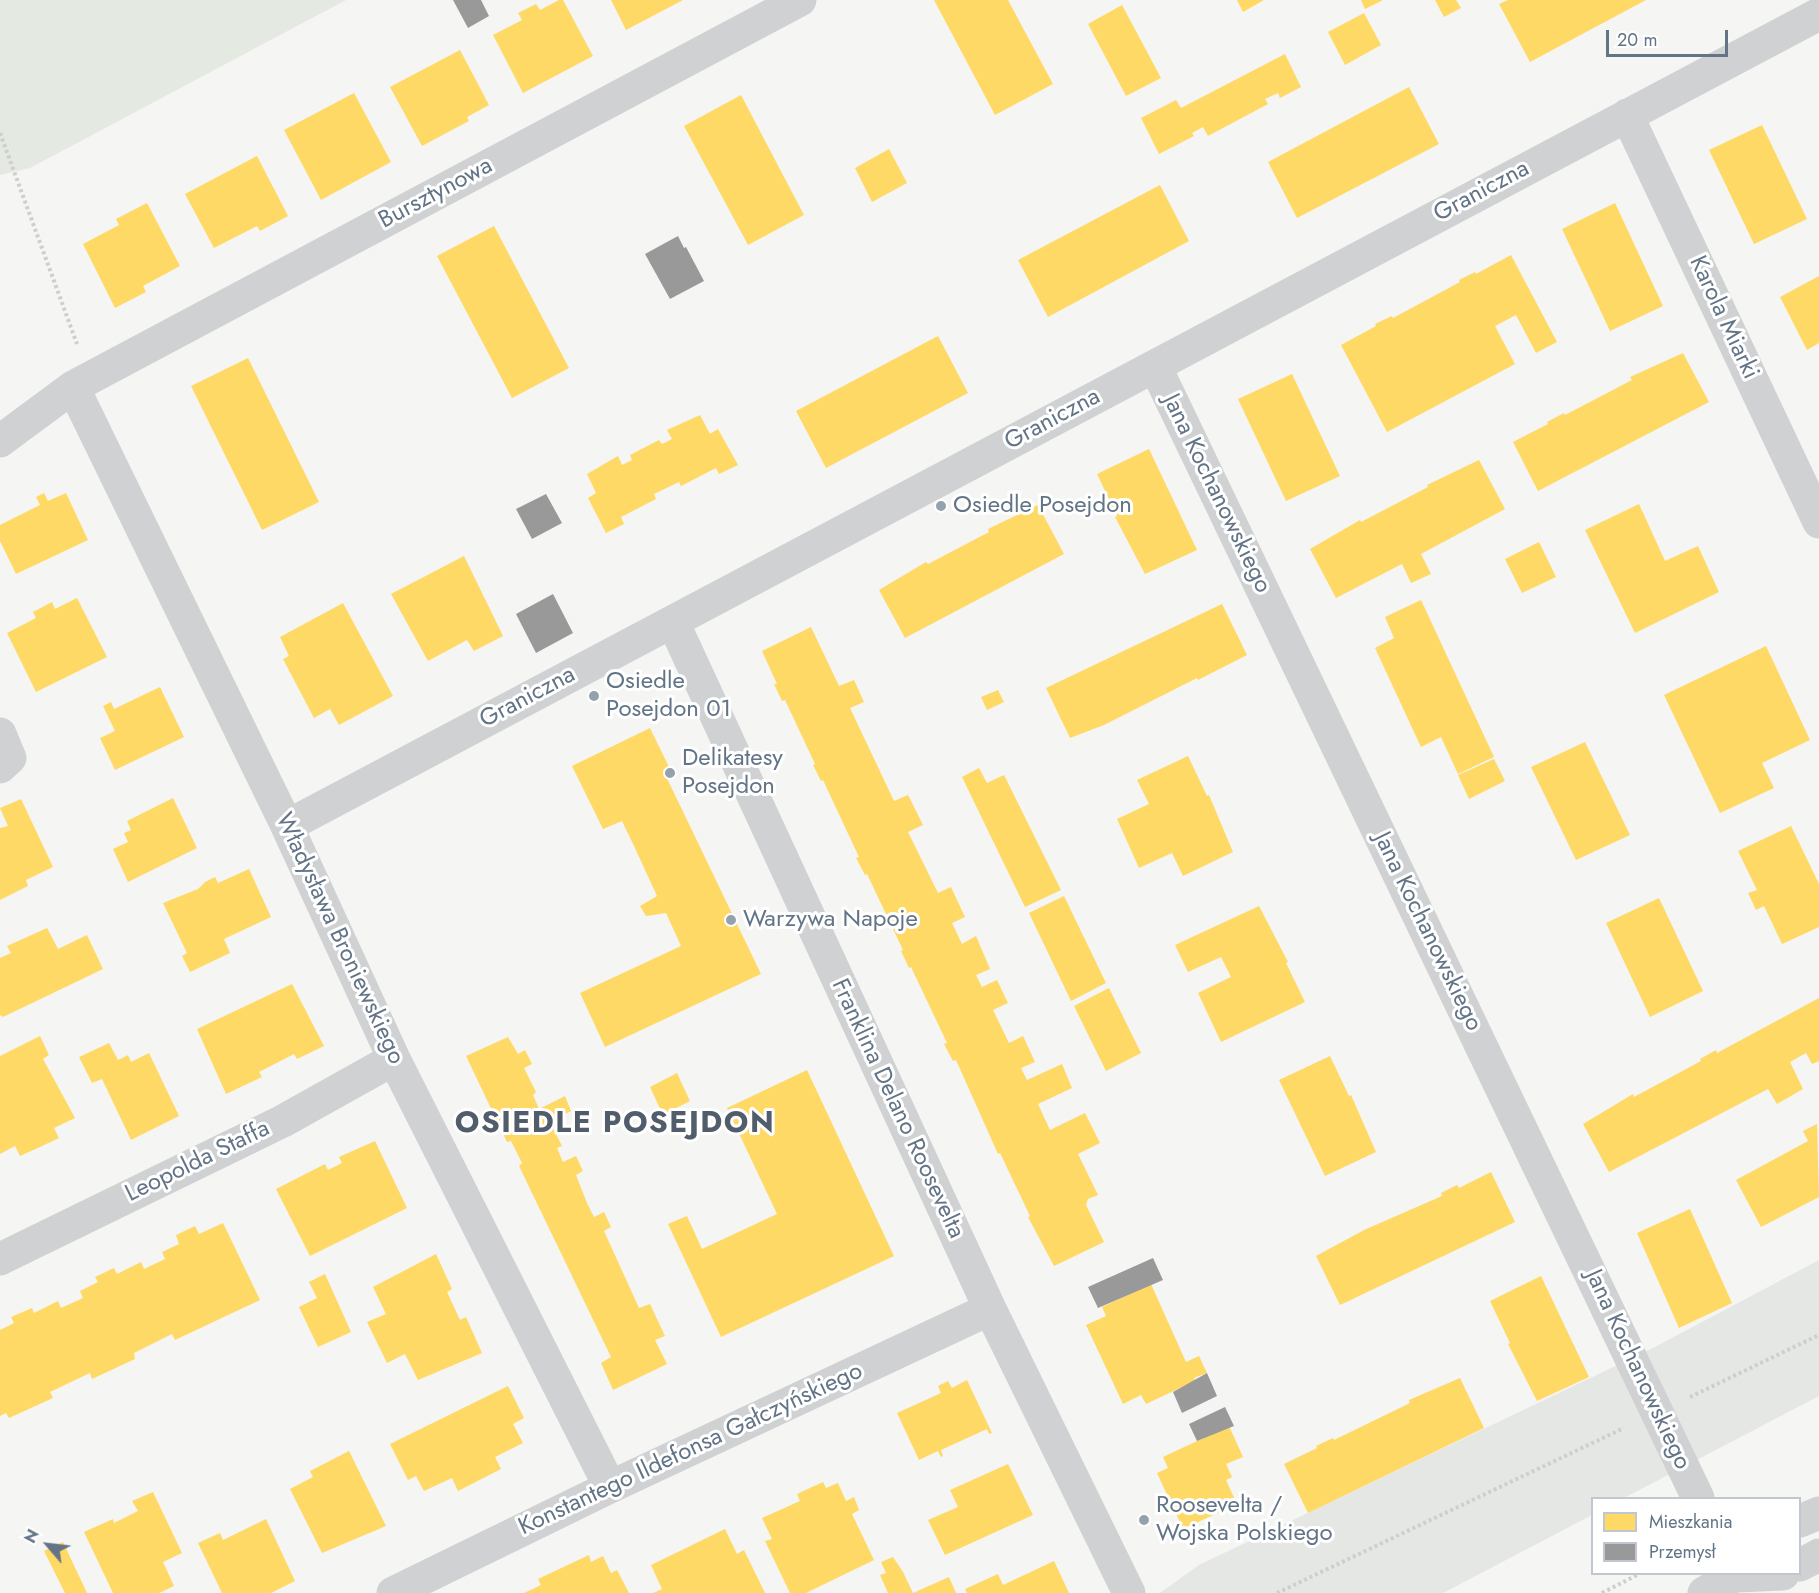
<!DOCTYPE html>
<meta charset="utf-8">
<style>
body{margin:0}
#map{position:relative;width:1819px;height:1593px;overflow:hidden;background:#f5f5f3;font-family:Jost,sans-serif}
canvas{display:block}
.legend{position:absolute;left:1591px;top:1497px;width:210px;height:78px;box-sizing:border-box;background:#fff;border:2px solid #c0c7cf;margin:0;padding:8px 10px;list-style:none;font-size:18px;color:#627486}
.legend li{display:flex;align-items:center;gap:12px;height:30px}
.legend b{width:30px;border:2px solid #c0c7cf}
.north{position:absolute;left:18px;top:1515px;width:60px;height:60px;-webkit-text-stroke:4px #fff;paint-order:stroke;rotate:298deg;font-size:16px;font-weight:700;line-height:24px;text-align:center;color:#627486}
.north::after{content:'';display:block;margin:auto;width:21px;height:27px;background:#627486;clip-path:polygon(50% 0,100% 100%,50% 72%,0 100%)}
.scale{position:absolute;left:1606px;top:30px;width:122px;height:27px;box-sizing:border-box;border:3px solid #627486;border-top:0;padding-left:8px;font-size:18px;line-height:21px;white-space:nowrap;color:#627486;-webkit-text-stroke:4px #fff;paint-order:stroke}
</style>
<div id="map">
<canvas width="1819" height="1593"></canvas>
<ul class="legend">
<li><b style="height:16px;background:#ffd966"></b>Mieszkania</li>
<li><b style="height:16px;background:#999"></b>Przemysł</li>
</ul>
<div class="north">N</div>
<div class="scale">20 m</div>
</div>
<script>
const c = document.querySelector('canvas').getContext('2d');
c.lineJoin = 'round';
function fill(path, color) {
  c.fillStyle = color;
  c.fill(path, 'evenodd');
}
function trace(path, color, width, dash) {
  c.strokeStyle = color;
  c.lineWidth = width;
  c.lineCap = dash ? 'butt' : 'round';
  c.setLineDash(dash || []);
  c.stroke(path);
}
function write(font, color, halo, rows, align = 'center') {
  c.font = font + ' Jost,sans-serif';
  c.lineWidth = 6;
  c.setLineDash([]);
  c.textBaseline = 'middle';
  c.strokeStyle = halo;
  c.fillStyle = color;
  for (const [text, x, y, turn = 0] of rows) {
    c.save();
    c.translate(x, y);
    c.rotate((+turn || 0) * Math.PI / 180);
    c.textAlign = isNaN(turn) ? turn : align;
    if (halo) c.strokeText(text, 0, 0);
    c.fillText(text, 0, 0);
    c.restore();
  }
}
const built = new Path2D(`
 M1819,1260V1396L1624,1498H1592V1515L1443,1593H1160L1199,1565L1653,1348Z`);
const green = new Path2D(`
 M0,0H346L30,168L0,175Z`);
const homes = new Path2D(`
 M559,0H563L593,56L523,93L493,35L522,20L518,13L536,4L540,10Z
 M611,0H683L626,30Z
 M934,0H1008L1053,84L995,115Z
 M1237,0H1264L1243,12Z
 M1361,0H1383L1365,9Z
 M1435,0H1456L1461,8L1444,17Z
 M1508,0H1646L1530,62L1499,4Z
 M1122,5L1161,78L1126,96L1088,24Z
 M1364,13L1381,45L1345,65L1328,32Z
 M460,50L489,105L467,117L469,121L422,146L390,87Z
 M1285,54L1301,87L1280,98L1278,93L1265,99L1268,104L1208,136L1203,127L1192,133L1194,136L1159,154L1141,118L1176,100L1181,108Z
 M1409,87L1439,144L1297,218L1268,162Z
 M354,93L391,162L321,200L284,130Z
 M741,95L804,215L748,245L684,126Z
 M1762,125L1807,219L1754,244L1709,150Z
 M889,149L907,183L872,202L855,168Z
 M257,156L288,216L260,231L257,226L214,248L185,194Z
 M1160,185L1189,241L1048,317L1018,260Z
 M147,203L180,266L143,286L146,292L115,308L83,244L119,225L116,219Z
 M1615,203L1663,306L1610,331L1562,229Z
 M494,226L569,368L512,398L437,256Z
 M1511,255L1557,342L1536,353L1516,315L1495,326L1515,364L1387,432L1341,345L1376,326L1375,324L1392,316L1393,318L1460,282L1459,280L1475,272L1476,274Z
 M1819,276V343L1807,350L1780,297Z
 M938,336L968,393L826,468L796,411Z
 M1683,353L1709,402L1538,491L1513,442L1548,424L1547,422L1564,413L1565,415L1632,380L1630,377Z
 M248,358L319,502L262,530L191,386Z
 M1292,374L1340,476L1286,501L1238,399Z
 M700,415L710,434L718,429L738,465L719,474L716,468L681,486L679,482L654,494L656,499L621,517L624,524L606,533L588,498L596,493L587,474L618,456L622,465L632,460L630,455L659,440L662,444L672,439L667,430Z
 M1149,449L1197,550L1145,574L1115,517L1117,516L1097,474Z
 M1479,460L1505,509L1421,554L1431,574L1411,583L1402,564L1336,598L1310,549L1360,520L1361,522L1428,487L1427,485Z
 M44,493L48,501L66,493L88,540L16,574L0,541V525L40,505L36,497Z
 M1639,504L1665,561L1698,546L1719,592L1635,633L1585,530Z
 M1038,505L1064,554L905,638L879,590L926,562L928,564L989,532L988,529Z
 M1539,542L1556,577L1522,593L1505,559Z
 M464,556L503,636L474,651L467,640L428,661L391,594Z
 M77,598L107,657L36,692L7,633L36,618L33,612L52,602L55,609Z
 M1421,600L1494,757L1458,774L1441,737L1421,747L1375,648L1394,638L1385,617Z
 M343,603L393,696L339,725L330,709L314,718L283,659L289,656L280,637Z
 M1222,604L1247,655L1198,680L1197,678L1104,725L1070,738L1046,688Z
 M811,627L839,686L854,680L864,702L850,708L894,801L908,795L923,825L908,832L938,893L951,887L965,917L952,923L962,944L976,936L990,969L976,975L982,987L997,980L1008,1003L993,1010L1009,1043L1023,1036L1035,1062L1021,1068L1027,1080L1062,1064L1072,1088L1038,1104L1050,1130L1085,1113L1100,1143L1078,1154L1098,1195L1088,1199L1086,1205L1104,1242L1054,1266L1028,1217L1030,1216L1000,1153L998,1154L956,1060L953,1061L944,1044L947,1043L911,967L909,968L901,951L903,950L867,874L865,875L856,858L859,857L823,780L821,781L813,765L815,764L785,700L782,701L774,684H777L762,651Z
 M1766,646L1810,740L1762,763L1774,788L1720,813L1664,695Z
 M160,687L184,737L115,770L100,738L115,731L103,706L111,702L114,709Z
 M998,690L1004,702L987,710L981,697Z
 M650,728L669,767L663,770L761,974L605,1047L580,993L681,946L666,913L646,916L640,906L657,896L634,846L622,821L603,829L572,766Z
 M1585,742L1630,835L1576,860L1531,767Z
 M1188,756L1207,796L1209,795L1233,852L1183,876L1172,853L1139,868L1117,819L1149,804L1137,780Z
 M1494,759L1505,781L1469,799L1458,775Z
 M979,768L987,783L1004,775L1061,890L1025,907L962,777Z
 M173,798L197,848L128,882L113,849L128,842L124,833L131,830L127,821Z
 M21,799L53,867L26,880L28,886L0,900V828L8,826L0,808Z
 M1791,826L1819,884V927L1782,944L1764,906L1756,910L1748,893L1757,890L1738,851Z
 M249,869L271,917L224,939L230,953L190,972L182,956L187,953L163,903L198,889L205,882L215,877L218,883Z
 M1064,896L1106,983L1071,1001L1029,913Z
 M1659,898L1703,991L1650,1017L1606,923Z
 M1259,906L1288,962L1286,963L1305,1002L1221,1042L1198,993L1231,977L1221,957L1188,972L1175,945Z
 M47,928L58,949L87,935L103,969L3,1017L0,1015V958L11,953L7,946Z
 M292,984L324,1046L297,1059L294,1054L259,1072L262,1077L226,1094L197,1029Z
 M1109,988L1141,1053L1106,1071L1074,1006Z
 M1819,998V1061L1812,1064L1806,1053L1790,1062L1803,1089L1777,1104L1768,1089L1609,1172L1583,1124L1633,1094L1634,1097L1701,1061L1700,1059L1716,1050L1717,1053Z
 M40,1036L49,1055L43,1059L75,1118L54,1128L59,1138L40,1147L20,1156L15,1146L0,1154V1056Z
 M508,1037L518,1054L525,1050L532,1064L524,1068L536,1092L533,1095L539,1109L565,1096L571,1111L550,1122L562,1146L557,1148L563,1162L576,1156L583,1171L576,1175L587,1203L594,1217L604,1212L611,1227L604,1231L639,1308L650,1304L665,1336L655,1340L667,1364L613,1390L601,1363L611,1357L519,1166L522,1163L511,1141L507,1142L466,1056Z
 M109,1043L118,1060L128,1055L131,1062L149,1053L179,1116L131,1140L102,1079L92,1083L79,1057Z
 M1330,1056L1349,1096L1351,1095L1376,1152L1325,1176L1279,1080Z
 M807,1070L894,1256L721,1337L668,1224L687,1216L702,1249L777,1214L727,1108Z
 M677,1073L690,1101L663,1115L650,1087Z
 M1817,1124L1819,1197L1761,1227L1736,1180L1808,1141L1803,1131Z
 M375,1141L407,1208L310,1256L276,1189L325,1164L328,1170L342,1163L339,1157Z
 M1491,1172L1515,1222L1340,1305L1316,1256L1364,1230L1442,1196L1441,1193L1457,1185L1459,1188Z
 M1690,1209L1732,1303L1679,1328L1637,1233Z
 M223,1223L260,1300L175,1340L172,1334L134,1353L135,1359L92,1379L90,1373L50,1392L53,1398L9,1418L6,1413L0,1416V1330L14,1323L11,1317L32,1308L34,1313L58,1301L61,1308L83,1298L80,1291L98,1282L95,1277L114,1268L117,1274L141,1262L144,1269L165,1259L162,1252L179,1244L176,1235L195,1226L199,1234Z
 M436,1254L452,1289L447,1292L460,1320L466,1317L482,1353L418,1380L405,1354L387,1363L367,1322L386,1314L373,1287Z
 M325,1274L351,1332L318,1347L299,1307L317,1298L309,1282Z
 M1541,1276L1589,1377L1537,1401L1508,1344L1510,1343L1490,1301Z
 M1151,1284L1186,1362L1199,1356L1207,1373L1194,1378L1195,1381L1146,1404L1141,1395L1123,1404L1086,1325L1106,1316L1102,1307Z
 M1460,1378L1484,1428L1308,1513L1284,1464L1317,1448L1316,1446L1333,1438L1334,1440L1410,1403L1409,1400Z
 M967,1380L992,1433L989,1434L987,1429L941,1450L943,1456L941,1457L938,1451L919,1460L897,1413L941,1393L938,1386L948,1381L952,1388Z
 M508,1386L524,1418L513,1424L523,1443L495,1457L501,1469L458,1491L452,1478L424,1491L416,1476L408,1480L390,1444Z
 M1229,1426L1243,1457L1226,1464L1232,1477L1226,1480L1237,1504L1183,1529L1157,1473L1168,1468L1163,1457Z
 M349,1451L386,1526L322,1553L290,1489L313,1477L310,1471Z
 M1008,1464L1033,1515L945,1555L928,1520L958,1507L950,1490Z
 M823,1482L826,1488L838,1483L846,1501L854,1497L859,1510L852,1514L874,1560L806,1593H790L765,1541L772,1539L762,1518L800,1501L797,1494Z
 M153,1492L182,1553L163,1562L174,1586L159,1593H113L84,1532L113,1519L114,1523L138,1511L132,1501Z
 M266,1519L295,1581L271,1593H222L198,1543L220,1533L223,1540Z
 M725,1529L737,1554L744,1550L765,1593H653L662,1589L651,1565Z
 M63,1542L87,1593H65L44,1551Z
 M589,1555L591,1562L603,1556L611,1573L617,1570L629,1593H524L541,1585L538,1579Z
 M893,1557L903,1572L913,1593H888L880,1575L886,1573L881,1562Z
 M1054,1561L1069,1593H967L965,1589L998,1574L1003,1585Z
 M949,1577L956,1593H913Z`);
const industry = new Path2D(`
 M453,0H481L489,16L468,28Z
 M678,236L684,248L686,247L704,281L670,299L645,254Z
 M546,494L562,523L532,539L516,509Z
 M553,594L573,633L536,653L516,614Z
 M1153,1258L1163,1280L1098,1308L1088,1287Z
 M1207,1373L1217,1396L1182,1413L1173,1392Z
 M1225,1407L1234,1426L1197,1441L1189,1424Z`);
const path = new Path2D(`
 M0,133L77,344
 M1690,1397L1819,1335
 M1277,1593L1624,1428
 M1602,1593L1639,1574`);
const minor = new Path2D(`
 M1627,115L1819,522
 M1155,366L1698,1498
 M73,387L287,826L394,1059L610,1487
 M0,441L73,387L800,0
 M673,622L990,1309L1129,1593
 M0,734L10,758L0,767
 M287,826L1819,14
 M0,1259L283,1121L394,1059
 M1800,1521L1819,1513
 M1800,1565L1819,1555
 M1736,1576L1783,1574
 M393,1593L610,1487L990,1309
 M1704,1593L1738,1574`);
const markers = [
 [941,506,6,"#95a1ac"],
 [594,696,6,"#95a1ac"],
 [670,773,6,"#95a1ac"],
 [731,920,6,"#95a1ac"],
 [1144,1520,6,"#95a1ac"]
];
const streetNames = [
 ["Graniczna",1482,192,-28],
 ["Bursztynowa",436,194,-28],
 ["Karola Miarki",1723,318,65],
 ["Graniczna",1053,420,-28],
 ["Jana Kochanowskiego",1216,494,64],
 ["Graniczna",528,698,-28],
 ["Jana Kochanowskiego",1427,932,64],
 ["Władysława Broniewskiego",339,939,65],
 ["Franklina Delano Roosevelta",897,1109,65],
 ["Leopolda Staffa",198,1162,-26],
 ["Jana Kochanowskiego",1637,1370,65],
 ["Konstantego Ildefonsa Gałczyńskiego",691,1450,-25]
];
const poiNames = [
 ["Osiedle Posejdon",953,506],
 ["Osiedle",606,682],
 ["Posejdon 01",606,710],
 ["Delikatesy",682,759],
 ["Posejdon",682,787],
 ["Warzywa Napoje",743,920],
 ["Roosevelta /",1156,1506],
 ["Wojska Polskiego",1156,1534]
];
const districtNames = [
 ["OSIEDLE POSEJDON",615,1125]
];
fill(built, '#e5e7e5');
fill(green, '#e4e9e1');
fill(homes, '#ffd966');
fill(industry, '#999');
trace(path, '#cecece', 4, [3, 3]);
trace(minor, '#d0d1d2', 33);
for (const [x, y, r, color] of markers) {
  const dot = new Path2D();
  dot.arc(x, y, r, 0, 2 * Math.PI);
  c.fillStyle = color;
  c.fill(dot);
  trace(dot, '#fff', 2);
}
write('24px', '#627486', '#fff', streetNames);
write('24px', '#627486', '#fff', poiNames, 'left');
c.letterSpacing = '1.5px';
write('bold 30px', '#515d6a', '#fff', districtNames);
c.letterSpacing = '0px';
</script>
